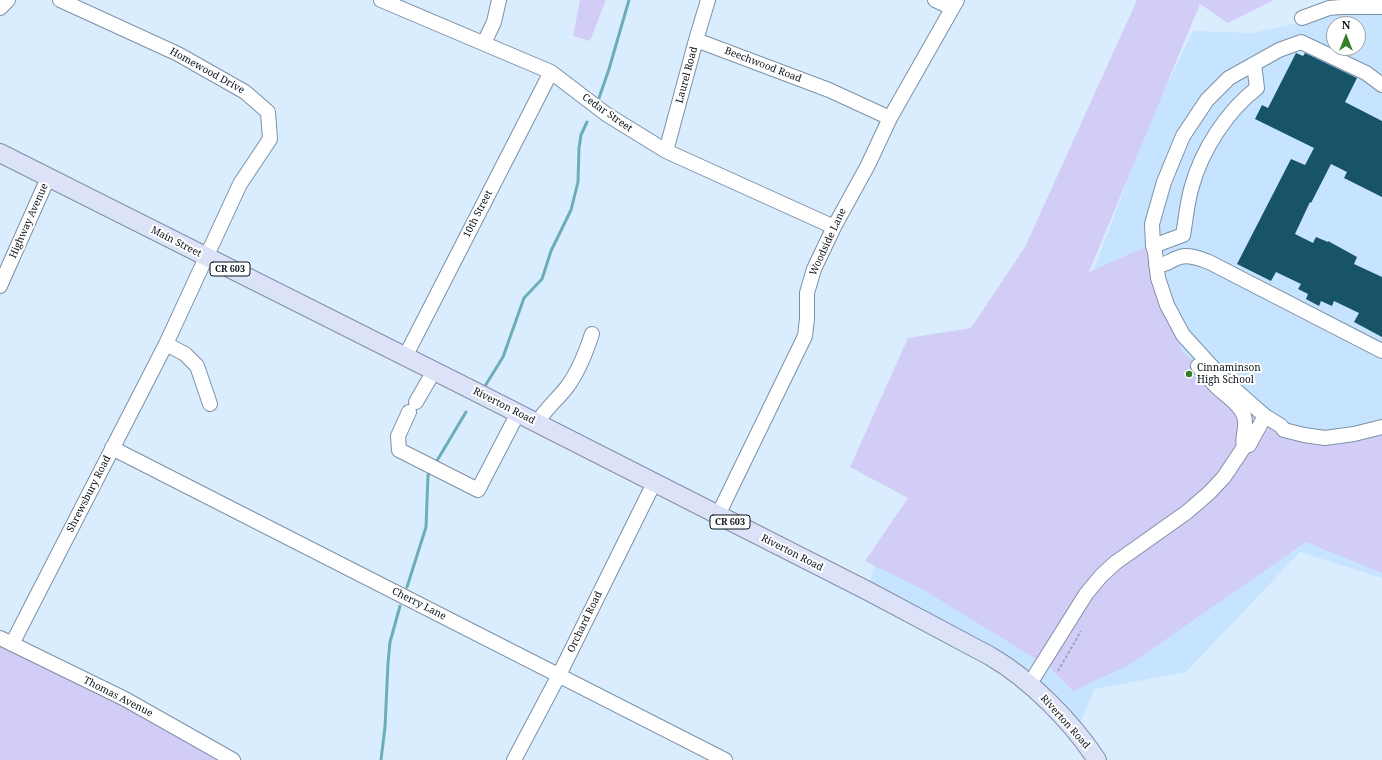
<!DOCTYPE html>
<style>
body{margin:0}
#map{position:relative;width:1382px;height:760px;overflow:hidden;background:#daedff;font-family:"Noto Serif",serif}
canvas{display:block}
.north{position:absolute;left:1326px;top:16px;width:40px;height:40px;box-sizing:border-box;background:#fff;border:1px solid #9da0a3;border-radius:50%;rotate:0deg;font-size:11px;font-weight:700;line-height:16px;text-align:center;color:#0a1219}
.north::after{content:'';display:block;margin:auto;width:14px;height:18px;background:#358027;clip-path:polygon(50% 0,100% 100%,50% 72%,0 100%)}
</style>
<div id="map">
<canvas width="1382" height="760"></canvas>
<div class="north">N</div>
</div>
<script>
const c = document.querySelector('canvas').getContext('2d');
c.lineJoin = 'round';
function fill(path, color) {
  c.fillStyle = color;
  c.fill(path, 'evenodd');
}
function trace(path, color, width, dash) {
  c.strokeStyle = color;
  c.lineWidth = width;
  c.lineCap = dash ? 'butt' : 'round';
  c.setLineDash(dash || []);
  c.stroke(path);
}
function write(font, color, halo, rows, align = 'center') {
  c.font = font + ' "Noto Serif",serif';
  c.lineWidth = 4;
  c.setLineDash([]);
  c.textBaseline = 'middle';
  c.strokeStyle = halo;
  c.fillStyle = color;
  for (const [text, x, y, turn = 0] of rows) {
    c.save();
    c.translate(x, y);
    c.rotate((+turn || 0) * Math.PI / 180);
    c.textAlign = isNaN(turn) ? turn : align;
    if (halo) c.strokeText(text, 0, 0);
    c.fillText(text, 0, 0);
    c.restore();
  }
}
const built = new Path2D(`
 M1338,0H1382V578L1300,552L1186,672L1094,689L1076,733L1045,698L868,591L875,561L1090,279L1125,188L1134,154L1193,31L1253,33L1307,21ZM1334,24H1358V48H1334Z`);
const green = new Path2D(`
 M580,0H606L590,41L573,36Z
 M1137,0H1274L1228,23L1200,4L1089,272L1148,246L1182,352L1284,439L1339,445L1382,433V573L1306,542L1129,665L1073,691L1049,667L927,592L865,561L908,498L850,467L908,338L971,328L1025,247Z
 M0,638L237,760H0Z`);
const stream = new Path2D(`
 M599,98L609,69L629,0
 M485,386L503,357L524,298L542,279L551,251L571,210L578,182L579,148L581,135L587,122
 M435,464L466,412
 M407,587L426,527L428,475L431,471
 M381,760L385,727L388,663L390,642L400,606`);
const building = new Path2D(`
 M1296,53L1303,56L1305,53L1357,78L1345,102L1382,121V197L1344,178L1347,172L1331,164L1311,203L1310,202L1295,234L1313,243L1316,237L1328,242V241L1357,257L1354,264L1382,277V337L1354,322L1359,313L1334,301L1332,306L1321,301L1319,306L1306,299L1308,294L1298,289L1301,284L1276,272L1271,281L1237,264L1291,159L1305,165L1314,148L1255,119L1262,105L1268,108Z`);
const path = new Path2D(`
 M1058,671L1081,631`);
const minor = new Path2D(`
 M381,0L551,72L606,114L666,151L834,227
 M935,0L952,8
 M0,8L8,0
 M1302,18L1329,8L1341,7H1382
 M696,40L829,90L890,118
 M484,43L494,22L499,0
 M1382,85L1366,73L1301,42L1279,50L1229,78L1207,100L1183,136L1164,182L1152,224L1153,246L1155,252L1158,278L1167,305L1183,335L1224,380L1265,416L1281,426L1284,430L1304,435L1325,438L1354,434L1382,427
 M666,151L696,40L708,0
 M1153,246L1183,235C1186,219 1187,202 1192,186C1202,150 1227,111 1257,88L1254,64
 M1156,265C1170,265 1169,260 1180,257C1190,254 1200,259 1209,262L1382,351
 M0,286L48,178
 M166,344L185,354L197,366L210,404
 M405,357L551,72
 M1198,366C1203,372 1209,379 1215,385C1224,395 1240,403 1244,416C1248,427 1241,437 1244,447
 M416,402L434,371
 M409,412L398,436L399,450L478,490L518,413
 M537,423C545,409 557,400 567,387C579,371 586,352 592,334
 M112,448L725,760
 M718,515L805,336L807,319V293L814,269L834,227L868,165L890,118L957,0
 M0,638L125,699L233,760
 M12,644L166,344L240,184L270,139L268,112L245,92L178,54L60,0
 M1029,685L1086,594L1101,576L1115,563L1187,512L1209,493L1224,477L1244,447L1249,445L1265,416
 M514,760L559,675L654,483`);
const major = new Path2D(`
 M0,153L474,391L868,591L990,656C1030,679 1072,722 1097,760`);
const markers = [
 [1189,374,4,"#358027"]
];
const shields = [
 [230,269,40],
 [730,522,40]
];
const shieldNames = [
 ["CR 603",230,269],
 ["CR 603",730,522]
];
const streetNames = [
 ["Beechwood Road",763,65,21],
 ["Homewood Drive",207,71,29],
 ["Laurel Road",687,75,-75],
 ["Cedar Street",607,113,35],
 ["10th Street",478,214,-63],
 ["Highway Avenue",29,221,-66],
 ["Main Street",176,242,27],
 ["Woodside Lane",828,242,-65],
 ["Riverton Road",504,406,27],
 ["Shrewsbury Road",89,494,-63],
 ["Riverton Road",792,553,27],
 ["Cherry Lane",419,604,27],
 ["Orchard Road",585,622,-64],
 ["Thomas Avenue",118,697,27],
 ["Riverton Road",1065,722,48]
];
const poiNames = [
 ["Cinnaminson",1197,368],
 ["High School",1197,380]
];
fill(built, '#c6e3ff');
fill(green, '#d2cdf7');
trace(stream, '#6bafb6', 3);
fill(building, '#175469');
trace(minor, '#7c91a6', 16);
trace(major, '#838ea7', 20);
trace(path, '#99a8b7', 2, [3, 2]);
trace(minor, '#fff', 14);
trace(major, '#dce3f8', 18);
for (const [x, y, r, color] of markers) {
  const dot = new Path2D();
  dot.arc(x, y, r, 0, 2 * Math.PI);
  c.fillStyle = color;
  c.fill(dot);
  trace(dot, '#fff', 1.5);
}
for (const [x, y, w] of shields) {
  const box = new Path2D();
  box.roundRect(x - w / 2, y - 7, w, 14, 3);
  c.fillStyle = '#fff';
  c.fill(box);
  trace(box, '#0a1219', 1);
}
write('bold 9px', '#0a1219', null, shieldNames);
write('10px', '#0a1219', '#fff', streetNames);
write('10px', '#0a1219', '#fff', poiNames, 'left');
</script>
